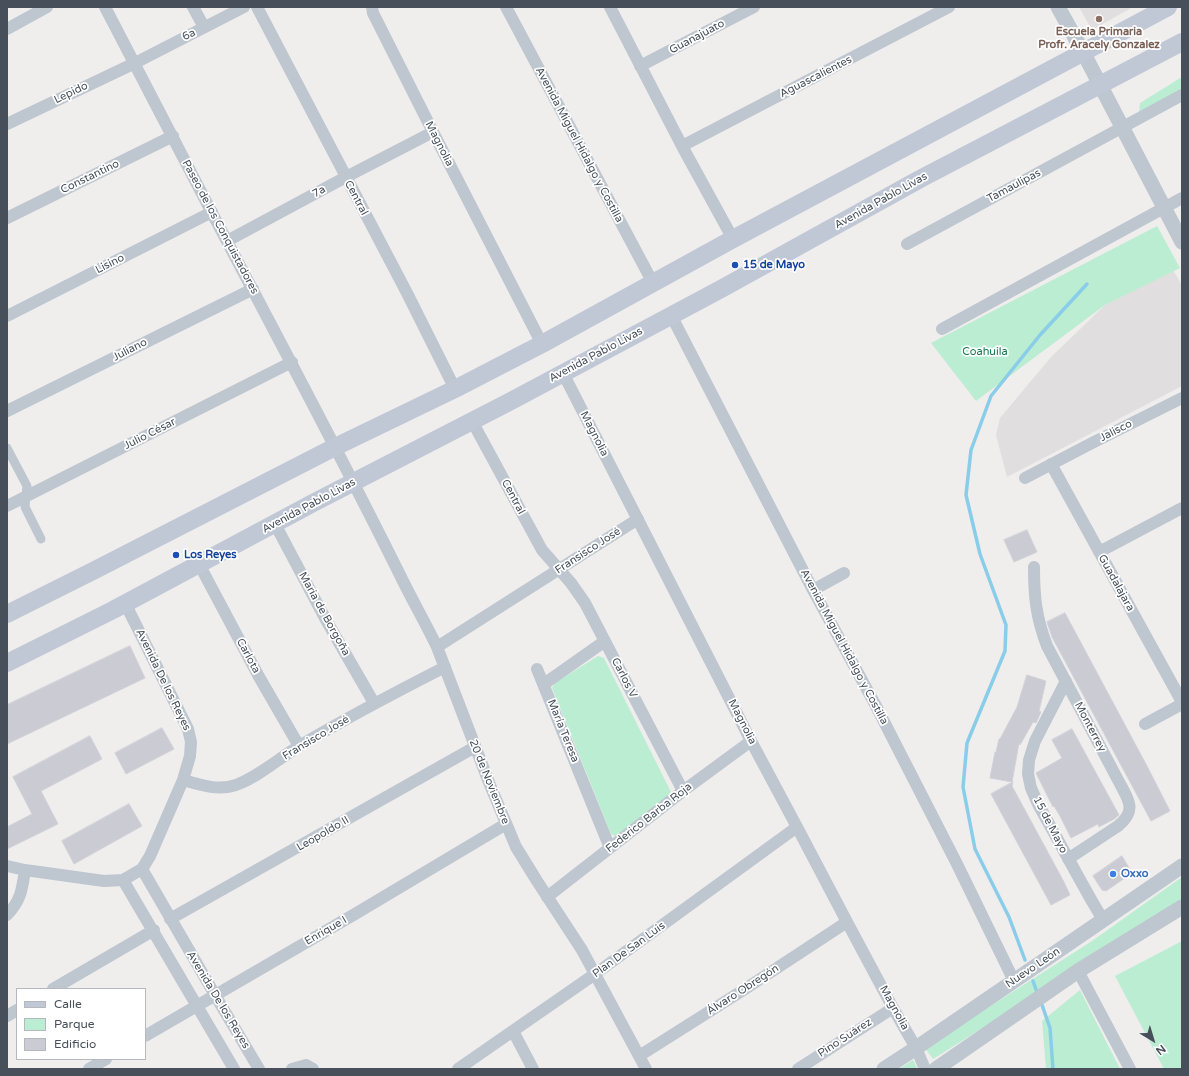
<!DOCTYPE html>
<meta charset="utf-8">
<style>
body{margin:0}
#map{position:relative;width:1189px;height:1076px;overflow:hidden;background:#f0eded;font-family:"Varela Round",sans-serif}
canvas{display:block}
.frame{position:absolute;inset:0;border:8px solid #464f5a;pointer-events:none}
.legend{position:absolute;left:16px;top:988px;width:130px;height:72px;box-sizing:border-box;background:#fff;border:1px solid #b5b9bd;margin:0;padding:5px 7px;list-style:none;font-size:12px;color:#464f5a}
.legend li{display:flex;align-items:center;gap:8px;height:20px}
.legend b{width:20px;border:1px solid #b5b9bd}
.north{position:absolute;left:1133px;top:1020px;width:40px;height:40px;-webkit-text-stroke:3px #fff;paint-order:stroke;rotate:142deg;font-size:11px;font-weight:700;line-height:16px;text-align:center;color:#464f5a}
.north::after{content:'';display:block;margin:auto;width:14px;height:18px;background:#464f5a;clip-path:polygon(50% 0,100% 100%,50% 72%,0 100%)}
</style>
<div id="map">
<canvas width="1189" height="1076"></canvas>
<div class="frame"></div>
<ul class="legend">
<li><b style="height:5px;background:#c0c8d6"></b>Calle</li>
<li><b style="height:11px;background:#bbedd3"></b>Parque</li>
<li><b style="height:11px;background:#cacbd3"></b>Edificio</li>
</ul>
<div class="north">N</div>
</div>
<script>
const c = document.querySelector('canvas').getContext('2d');
c.lineJoin = 'round';
function fill(path, color) {
  c.fillStyle = color;
  c.fill(path, 'evenodd');
}
function trace(path, color, width, dash) {
  c.strokeStyle = color;
  c.lineWidth = width;
  c.lineCap = dash ? 'butt' : 'round';
  c.setLineDash(dash || []);
  c.stroke(path);
}
function write(font, color, halo, rows, align = 'center') {
  c.font = font + ' "Varela Round",sans-serif';
  c.lineWidth = 3.5;
  c.setLineDash([]);
  c.textBaseline = 'middle';
  c.strokeStyle = halo;
  c.fillStyle = color;
  for (const [text, x, y, turn = 0] of rows) {
    c.save();
    c.translate(x, y);
    c.rotate((+turn || 0) * Math.PI / 180);
    c.textAlign = isNaN(turn) ? turn : align;
    if (halo) c.strokeText(text, 0, 0);
    c.fillText(text, 0, 0);
    c.restore();
  }
}
const education = new Path2D(`
 M1079,7H1133L1092,30Z
 M1173,270L1182,285V386L1007,477L996,435L1000,418L1051,357L1105,305Z`);
const green = new Path2D(`
 M1182,77V90L1139,113L1140,103Z
 M1157,226L1180,268L1105,305L976,401L931,343Z
 M598,656L604,658L671,792L668,800L619,838L611,834L552,688L555,683Z
 M1182,877V903L933,1059L925,1048L1092,941Z
 M1182,941V1069H1164L1115,976Z
 M1080,990L1120,1069H1046L1042,1021Z
 M913,1060L917,1068L916,1069H899Z`);
const stream = new Path2D(`
 M1025,960L1009,917L975,849L963,787L967,743L1005,651L1006,625L980,554L966,495L971,450L991,396L1040,335L1087,284
 M1033,981L1038,995
 M1041,1002L1050,1028L1053,1069`);
const building = new Path2D(`
 M1027,530L1037,552L1014,562L1004,540Z
 M1065,613L1147,766L1170,811L1151,821L1052,637L1047,622Z
 M130,646L145,678L7,744V705Z
 M1027,675L1046,681L1039,711L1041,712L1036,723L1033,722L1020,745L1019,743L1012,782L990,778L995,752H996L999,739H1000L1017,707Z
 M162,728L174,749L126,774L115,753Z
 M1072,729L1119,815L1114,819L1099,827L1098,824L1071,838L1060,816L1054,806L1053,807L1036,773L1062,758L1052,740Z
 M90,736L102,759L41,791L58,824L7,849V827L32,814L13,777Z
 M1013,782L1012,786L1064,882L1070,895L1051,905L991,794Z
 M129,804L142,826L74,864L62,841Z
 M1122,856L1132,873L1106,891L1102,890L1093,876Z`);
const pedestrian = new Path2D(`
 M7,448L27,486L25,507L41,539`);
const minor = new Path2D(`
 M105,7C141,75 176,144 212,213C275,332 339,452 399,573C411,598 425,622 437,647L490,785L516,847L537,881L582,950L646,1069
 M193,7L204,27
 M257,7L407,293L455,389
 M372,7L373,13L433,132L542,344
 M506,7L653,283
 M610,7L682,146L733,239
 M7,29L47,7
 M640,66L754,7
 M7,124L135,63L244,7
 M682,146L949,7
 M7,218L173,136
 M227,241L346,177L433,132
 M907,244L1182,95
 M671,315L813,590L876,706L957,864L1014,981
 M7,316L212,212
 M942,329L1182,198
 M563,373L751,741L797,827L847,922L893,1008L916,1048L925,1069
 M7,411L253,289
 M472,421L542,550L571,583L585,603L683,791
 M1051,464L1182,702
 M1025,478L1092,443L1182,398
 M7,506L292,362
 M275,524L326,620L374,703
 M1099,552L1182,508
 M199,564L258,675L299,746
 M1034,567C1034,597 1036,617 1047,646L1118,780C1128,799 1138,810 1118,826L1068,859
 M813,590L844,573
 M437,647L638,519
 M537,669L610,848
 M1066,681L1035,741L1029,760L1028,774L1031,788L1038,804L1089,896L1103,920
 M544,684L605,641
 M1145,724L1182,704
 M183,780C200,785 218,791 236,785C260,776 279,758 301,745C348,717 396,692 445,667
 M7,866L25,870L104,881L123,880L142,869L150,856L183,780L190,756L191,742L188,729L125,603
 M142,869L215,995L259,1069
 M123,880L234,1069
 M547,897L683,791L751,741
 M7,915C21,900 22,890 25,870
 M170,919L475,747
 M1078,971L1130,1069
 M53,989L154,930
 M7,1016L17,1010
 M513,1031L533,1069
 M145,1036L355,914L506,824
 M639,1056L745,989L847,922
 M89,1069L106,1059
 M292,1069L306,1065L313,1069
 M458,1069L595,974L797,827
 M798,1069L893,1008`);
const tertiary = new Path2D(`
 M1058,7L1083,52L1182,242
 M884,1069L916,1048L1182,866
 M936,1069L1078,971L1182,907`);
const secondary = new Path2D(`
 M7,614L93,571L335,447L455,389L542,344L733,239L1168,7
 M7,663L113,610L313,503L511,401L721,289L920,179L1182,42`);
const markers = [
 [1099,19,4,"#8d6e63"],
 [735,265,4,"#1a4fb4"],
 [176,555,4,"#1a4fb4"],
 [1113,874,4,"#3f7fe0"]
];
const educationNames = [
 ["Escuela Primaria",1099,32],
 ["Profr. Aracely Gonzalez",1099,45]
];
const streetNames = [
 ["6a",189,35,-27],
 ["Guanajuato",697,37,-28],
 ["Aguascalientes",816,77,-27],
 ["Lepido",71,93,-26],
 ["Magnolia",439,144,63],
 ["Avenida Miguel Hidalgo y Costilla",579,145,62],
 ["Constantino",90,177,-26],
 ["Tamaulipas",1014,186,-28],
 ["7a",319,192,-29],
 ["Central",356,198,62],
 ["Avenida Pablo Livas",881,201,-29],
 ["Paseo de los Conquistadores",220,227,62],
 ["Lisino",110,264,-27],
 ["Juliano",130,350,-27],
 ["Avenida Pablo Livas",596,355,-28],
 ["Jalisco",1116,431,-27],
 ["Julio César",150,434,-27],
 ["Magnolia",594,434,63],
 ["Central",513,497,62],
 ["Avenida Pablo Livas",309,506,-28],
 ["Fransisco José",588,551,-33],
 ["Guadalajara",1116,583,61],
 ["María de Borgoña",324,614,61],
 ["Avenida Miguel Hidalgo y Costilla",844,647,62],
 ["Carlota",248,656,62],
 ["Carlos V",624,678,63],
 ["Avenida De los Reyes",163,680,64],
 ["Magnolia",742,722,63],
 ["Monterrey",1090,727,62],
 ["María Teresa",563,731,68],
 ["Fransisco José",316,738,-31],
 ["20 de Noviembre",489,782,68],
 ["Federico Barba Roja",649,818,-38],
 ["15 de Mayo",1050,825,63],
 ["Leopoldo II",323,834,-30],
 ["Enrique I",326,931,-30],
 ["Plan De San Luis",629,950,-36],
 ["Nuevo León",1033,968,-34],
 ["Álvaro Obregón",743,990,-33],
 ["Avenida De los Reyes",218,1000,59],
 ["Magnolia",894,1008,61],
 ["Pino Suárez",845,1038,-33]
];
const transitNames = [
 ["15 de Mayo",743,265],
 ["Los Reyes",184,555]
];
const parkNames = [
 ["Coahuila",985,352]
];
const shopNames = [
 ["Oxxo",1121,874]
];
fill(education, '#e1dedf');
fill(green, '#bbedd3');
trace(stream, '#8acde9', 3.5);
fill(building, '#cacbd3');
trace(building, '#d1d2d8', 1);
trace(pedestrian, '#bec6cf', 9);
trace(minor, '#bec6cf', 12);
trace(tertiary, '#bec6cf', 15);
trace(secondary, '#c0c8d6', 18);
for (const [x, y, r, color] of markers) {
  const dot = new Path2D();
  dot.arc(x, y, r, 0, 2 * Math.PI);
  c.fillStyle = color;
  c.fill(dot);
  trace(dot, '#fff', 1.5);
}
write('bold 11px', '#785e54', '#fff', educationNames);
write('11px', '#464f5a', '#fff', streetNames);
write('bold 11px', '#164399', '#fff', transitNames, 'left');
write('11px', '#197850', '#fff', parkNames);
write('bold 11px', '#366cbe', '#fff', shopNames, 'left');
</script>
